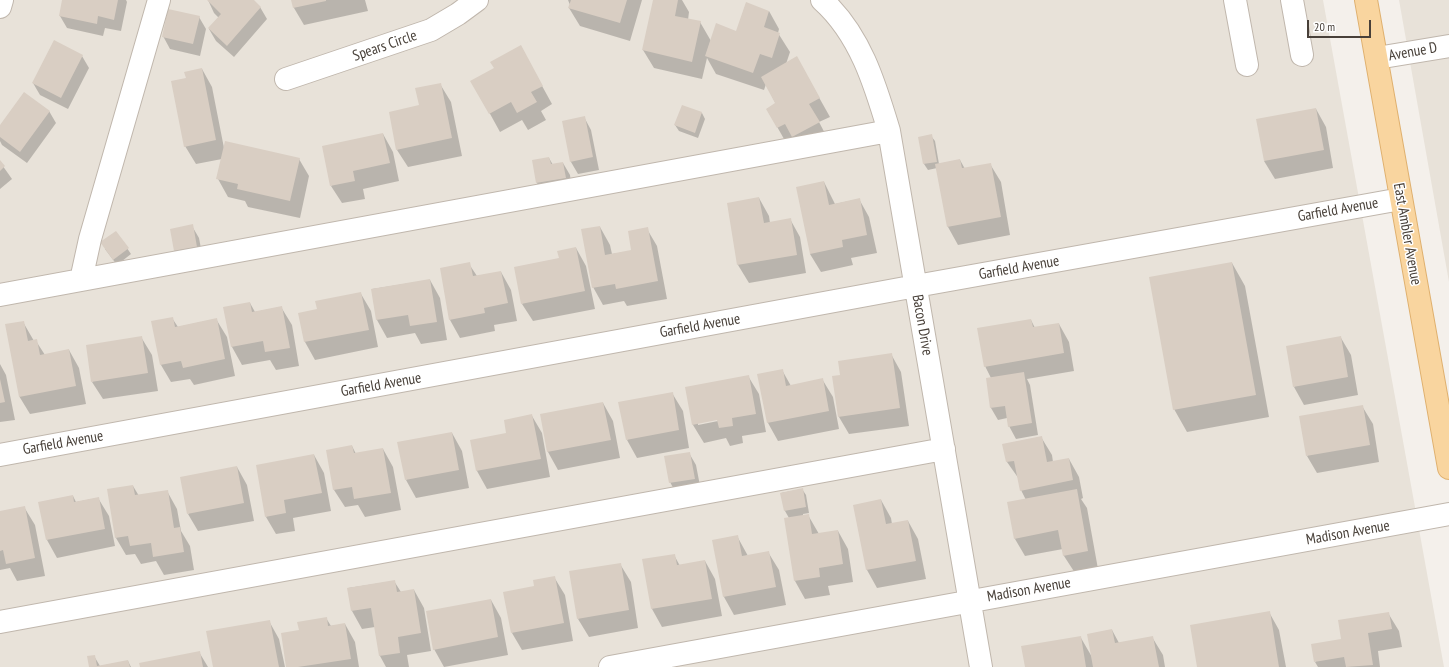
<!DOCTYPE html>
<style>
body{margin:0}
#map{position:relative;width:1449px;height:667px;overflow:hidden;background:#f4f0eb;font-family:"PT Sans Narrow",sans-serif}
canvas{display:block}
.scale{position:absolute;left:1307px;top:20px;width:64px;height:18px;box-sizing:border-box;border:2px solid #484039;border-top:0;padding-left:5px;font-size:12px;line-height:14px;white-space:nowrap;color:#484039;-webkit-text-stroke:3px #fff;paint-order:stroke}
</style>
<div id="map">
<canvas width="1449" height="667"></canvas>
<div class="scale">20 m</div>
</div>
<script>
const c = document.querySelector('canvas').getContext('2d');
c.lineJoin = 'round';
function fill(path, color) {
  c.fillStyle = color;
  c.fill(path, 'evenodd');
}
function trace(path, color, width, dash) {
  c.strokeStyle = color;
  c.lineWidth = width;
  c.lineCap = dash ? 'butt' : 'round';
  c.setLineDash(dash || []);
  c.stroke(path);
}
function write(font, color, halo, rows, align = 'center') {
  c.font = font + ' "PT Sans Narrow",sans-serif';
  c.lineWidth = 3;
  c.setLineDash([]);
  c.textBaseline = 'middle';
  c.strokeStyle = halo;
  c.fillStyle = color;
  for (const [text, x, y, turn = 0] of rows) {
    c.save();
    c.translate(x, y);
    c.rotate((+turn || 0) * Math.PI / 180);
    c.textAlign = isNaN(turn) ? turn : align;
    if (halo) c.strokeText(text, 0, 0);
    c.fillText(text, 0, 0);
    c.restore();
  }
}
const residential = new Path2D(`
 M0,0H1323L1444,667H0Z
 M1399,0H1449V282Z`);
const shadow = new Path2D(`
 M63,0H126L127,2L121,31L105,28L103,36L67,28L60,16Z
 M208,0H252L260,7L267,19L234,57L216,41L209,29L219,18L214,13Z
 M292,0H365L368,11L304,25L294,8Z
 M568,0H642L630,41L580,26L569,8L570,5Z
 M654,0H682L689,12L688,20L700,22L711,41L737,32L769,11L779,29L778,33L790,52L786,64L807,76L830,117L819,122L829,141L788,146L767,109L776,104L766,84L764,90L716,74L707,58L702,79L654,68L643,50Z
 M199,17L206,29L200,56L170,49L163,36Z
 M82,56L89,68L68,109L40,95L33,83Z
 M530,64L552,104L541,111L546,120L528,130L522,120L500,132L472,81Z
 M202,69L212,87L224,148L299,159L309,176L300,218L248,207L245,201L228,197L218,179L222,159L196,164L185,146L187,79Z
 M440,84L451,102L462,156L408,167L397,150Z
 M1316,109L1326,127L1333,168L1275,179L1264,161Z
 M49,111L56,123L27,163L2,145L0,141V126Z
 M702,113L705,119L698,138L679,131L675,125Z
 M584,117L591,130L599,170L578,174L571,162L563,122Z
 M383,134L393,152L399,181L363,189L365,199L342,203L331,186Z
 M931,136L935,141L939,164L960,160L965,169L990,164L1001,182L1010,235L958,245L948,227L937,168L928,170L924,164Z
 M549,158L553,165L563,163L570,175L572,190L544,195L537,183L533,161Z
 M0,162L12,179L0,189Z
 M824,182L835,204L859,199L869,217L877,253L851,258L853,265L821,272L810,254Z
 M759,198L769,216L770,223L790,219L800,237L806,273L749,283L738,265L728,204Z
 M192,226L199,238L203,259L182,263L175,251L171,230Z
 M600,227L610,245L612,254L633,251L647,229L657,246L667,299L627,306L624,301L603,305L593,287Z
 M116,232L131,254L117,265L105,249Z
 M576,248L586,266L595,309L533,321L522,304L560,259Z
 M1232,263L1245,286L1269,417L1187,432L1174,409Z
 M469,264L477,276L501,272L511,290L517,321L494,325L495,331L460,338L450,320Z
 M430,280L440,298L447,340L421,344L415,333L387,338L377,320L372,289Z
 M361,294L371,311L378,347L315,360L305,342L299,314L318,310Z
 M250,303L255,312L281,307L292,325L299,366L276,370L270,360L242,365L232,347L225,308Z
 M172,318L178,327L216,319L227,337L235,376L194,385L190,379L171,382L161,365Z
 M1031,320L1035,328L1059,324L1069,342L1074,371L1027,379L1030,385L1038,435L1016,439L1009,426L1007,418L998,420L991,408V378L985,366Z
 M23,322L34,341H36L45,355L69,350L79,368L86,404L30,414L19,396Z
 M141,337L152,355L158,391L103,399L92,382Z
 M1341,338L1351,355L1358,395L1304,405L1294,387Z
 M891,354L901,372L909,426L849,434L839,417L841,376Z
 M0,364L6,375L15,420L0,422Z
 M782,370L791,386L822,379L833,397L839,429L778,441L768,423L759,375Z
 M748,376L759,394L766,432L742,436L743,443L730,446L726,438L704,443L693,425L686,388ZM722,418L723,420L698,425V423Z
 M672,393L683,411L689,448L637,458L627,440Z
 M603,403L613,421L620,458L558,470L548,452L541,415Z
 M1362,406L1373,424L1379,462L1317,473L1307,456Z
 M532,416L542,433L550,477L487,489L477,471L471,441L507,434Z
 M452,433L462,451L469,488L416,498L406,480Z
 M1041,437L1052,455L1053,462L1069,459L1079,477L1083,498L1081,499L1087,508L1098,569L1075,573L1064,556L1063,549L1025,556L1015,539L1026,500L1021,490L1019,479L1007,462L1004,445Z
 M352,446L356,454L383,449L393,467L401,510L365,517L358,505L345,507L334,490Z
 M689,453L696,465L701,491L677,495L670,482Z
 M314,455L324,473L331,511L293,518L295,531L276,534L266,517Z
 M237,467L247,485L254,521L198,531L188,514Z
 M133,486L139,496L167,491L177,509L181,531L190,546L194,570L164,575L156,561L141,564L135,554L126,555L116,538Z
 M802,489L806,495L809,513L803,514V516L808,515L819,534L838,531L848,549L853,582L828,586L830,595L805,599L795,581L785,518H789L785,511L781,493Z
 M73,496L76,502L98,498L109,516L115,546L57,558L47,540Z
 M881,500L891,518L892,524L908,521L918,539L926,579L877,588L867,570L855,506Z
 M24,507L35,525L45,576L17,581L10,568L0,570V512Z
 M737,536L748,556L768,552L779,570L786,605L734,615L724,597Z
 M674,555L680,566L705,561L715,579L722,616L662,627L652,609Z
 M620,564L631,582L638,628L589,637L578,619Z
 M554,577L565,595L573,641L522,650L512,633L535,587Z
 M394,581L401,592L414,590L424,608L431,651L407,655L409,667H386L380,656L375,627L362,629L352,611L348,588Z
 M491,600L501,618L508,655L444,667L434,649Z
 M1269,612L1279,630L1286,667H1198Z
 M1388,613L1399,631L1402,647L1378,651L1380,667H1318L1315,662L1342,640Z
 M326,618L331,626L345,624L355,642L359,667H287L300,631Z
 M269,621L279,639L285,667H214Z
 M1112,630L1119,643L1152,637L1163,655L1165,667H1026L1081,638L1092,657Z
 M199,652L208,667H141Z
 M94,656L100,666L128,661L131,667H90Z`);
const building = new Path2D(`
 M62,0H118L114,20L98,16L97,24L59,16Z
 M207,0H254L261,7L227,46L208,28L221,14Z
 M291,0H326V1L293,8Z
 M571,0H627L620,23L568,8Z
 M653,0H678L675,16L701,21L692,62L642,50Z
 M746,2L769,11L764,27L780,33L772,58L760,54L753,73L705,56L716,23L736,31Z
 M168,9L200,16L193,44L162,37Z
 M54,40L83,55L61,98L32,83Z
 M521,45L543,86L531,92L537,102L517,113L511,102L489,114L470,81L494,68L490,62Z
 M797,56L820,98L809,104L820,122L792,137L785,124L777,128L766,109L775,103L761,77Z
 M202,68L216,140L184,147L171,81L186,78L184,72Z
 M441,83L452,138L396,150L389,112L419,105L415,88Z
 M24,92L50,111L20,152L0,137V125Z
 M682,105L702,112L695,133L674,125Z
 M1316,108L1324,150L1264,161L1256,119Z
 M585,116L593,157L570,162L562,121Z
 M383,133L390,163L353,171L355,181L330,186L322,146Z
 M932,134L937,162L923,164L918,137Z
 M225,141L300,158L290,201L237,189L238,184L216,179Z
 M549,157L551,164L563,162L566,178L536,183L532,160Z
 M960,159L962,168L991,163L1001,217L947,227L935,164Z
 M0,160L5,166L0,171Z
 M824,181L829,205L860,198L867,235L842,240L843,247L810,254L796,187Z
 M759,197L764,223L791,218L797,255L737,265L727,203Z
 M193,224L197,247L174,251L170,229Z
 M600,226L605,255L631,250L628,231L648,227L658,281L616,289L615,284L592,288L581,229Z
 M116,231L129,248L113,260L100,242Z
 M576,247L585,291L521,304L514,267L559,258L557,251Z
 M470,262L473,276L501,271L508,303L484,308L485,313L449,320L440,268Z
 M1232,262L1256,395L1173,410L1149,277Z
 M430,279L437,322L410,326L408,315L376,320L371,289Z
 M361,292L369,330L304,342L298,313L317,309L315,301Z
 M250,302L252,312L282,306L290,348L265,352L263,341L231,347L223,307Z
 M173,317L175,327L217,318L225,359L183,368L181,361L160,365L151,321Z
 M1031,319L1033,327L1059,323L1064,353L984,367L977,328Z
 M24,321L28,341L37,339L40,355L69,349L76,386L19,397L5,324Z
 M142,336L148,373L91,382L86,345Z
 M1341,336L1348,377L1293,387L1286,346Z
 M892,353L900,408L838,417L832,376L840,375L838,361Z
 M783,369L786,386L823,378L829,411L767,423L757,374Z
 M1024,372L1032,423L1008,427L1005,406L990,408L986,378Z
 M749,375L756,414L732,418L733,426L719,428L717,420L692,425L685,387Z
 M0,379L5,402L0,403Z
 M673,392L679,430L626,440L618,402Z
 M603,402L611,440L547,452L540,414Z
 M1363,405L1370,445L1306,456L1299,416Z
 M532,414L541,459L476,471L470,440L506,433L504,420Z
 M452,432L459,470L405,480L397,442Z
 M1042,436L1047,462L1069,458L1073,480L1020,491L1014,461L1006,462L1002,444Z
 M352,445L354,453L383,448L391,493L354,499L352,487L333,490L326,450Z
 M690,452L695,479L669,483L664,456Z
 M314,454L322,493L284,500L286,513L265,517L256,465Z
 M237,466L244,503L187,514L180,477Z
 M133,485L135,495L168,490L174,528L180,527L184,552L153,557L151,543L130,546L128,536L115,538L107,489Z
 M803,488L806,507L784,511L780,493Z
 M1077,489L1088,551L1063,556L1058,530L1014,539L1007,502Z
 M73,495L74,502L99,497L105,529L46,540L38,502Z
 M881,499L886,524L908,520L916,561L866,570L853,505Z
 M25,506L35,558L6,564L3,550L0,551V511Z
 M809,514L812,534L838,530L843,564L819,568L820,577L794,581L784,518Z
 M738,535L742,556L769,551L776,587L723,597L712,540Z
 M675,554L677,565L705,560L712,599L651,609L642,559Z
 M621,563L629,610L577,619L569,571Z
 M555,576L564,623L511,633L503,592L534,586L533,580Z
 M395,580L397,592L414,589L421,633L398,637L400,653L379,656L371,608L351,611L347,588Z
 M491,599L498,637L433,650L426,611Z
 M1270,611L1279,667H1197L1190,625Z
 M1389,612L1392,629L1368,633L1373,665L1346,667L1344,657L1314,662L1311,644L1341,639L1338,620Z
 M327,617L328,626L345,623L351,659L298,667H286L281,633L299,630L297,622Z
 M270,620L279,667H213L206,631Z
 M1112,629L1115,643L1153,636L1159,667H1093L1087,634Z
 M1081,636L1086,667H1025L1021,646Z
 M200,651L203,667H140L139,663Z
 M95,655L97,666L128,660L130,667H89L87,656Z`);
const minor = new Path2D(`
 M822,0C860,34 875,84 889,131L981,667
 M1235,0L1247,65
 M1292,0L1302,55
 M0,7L2,0
 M1377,58L1449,46
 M286,79L431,30L458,14L477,0
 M81,280L90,239L159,0
 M0,295L889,131
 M0,455L916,286L1401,199
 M0,622L944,449
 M610,667L1449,514`);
const major = new Path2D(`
 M1366,0L1449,468`);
const streetNames = [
 ["Spears Circle",385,46,-19],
 ["Avenue D",1413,52,-10],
 ["Garfield Avenue",1338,210,-10],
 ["East Ambler Avenue",1407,234,80],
 ["Garfield Avenue",1019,268,-10],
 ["Bacon Drive",922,325,80],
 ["Garfield Avenue",700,326,-10],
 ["Garfield Avenue",381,385,-10],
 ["Garfield Avenue",63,443,-10],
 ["Madison Avenue",1348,533,-10],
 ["Madison Avenue",1029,590,-10]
];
fill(residential, '#e8e2d9');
fill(shadow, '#0003');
fill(building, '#d9cec3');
trace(minor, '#c0b7ad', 24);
trace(major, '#dfb06e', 24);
trace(minor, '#fff', 22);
trace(major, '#f9d59f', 22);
write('15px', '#484039', '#fff', streetNames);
</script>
